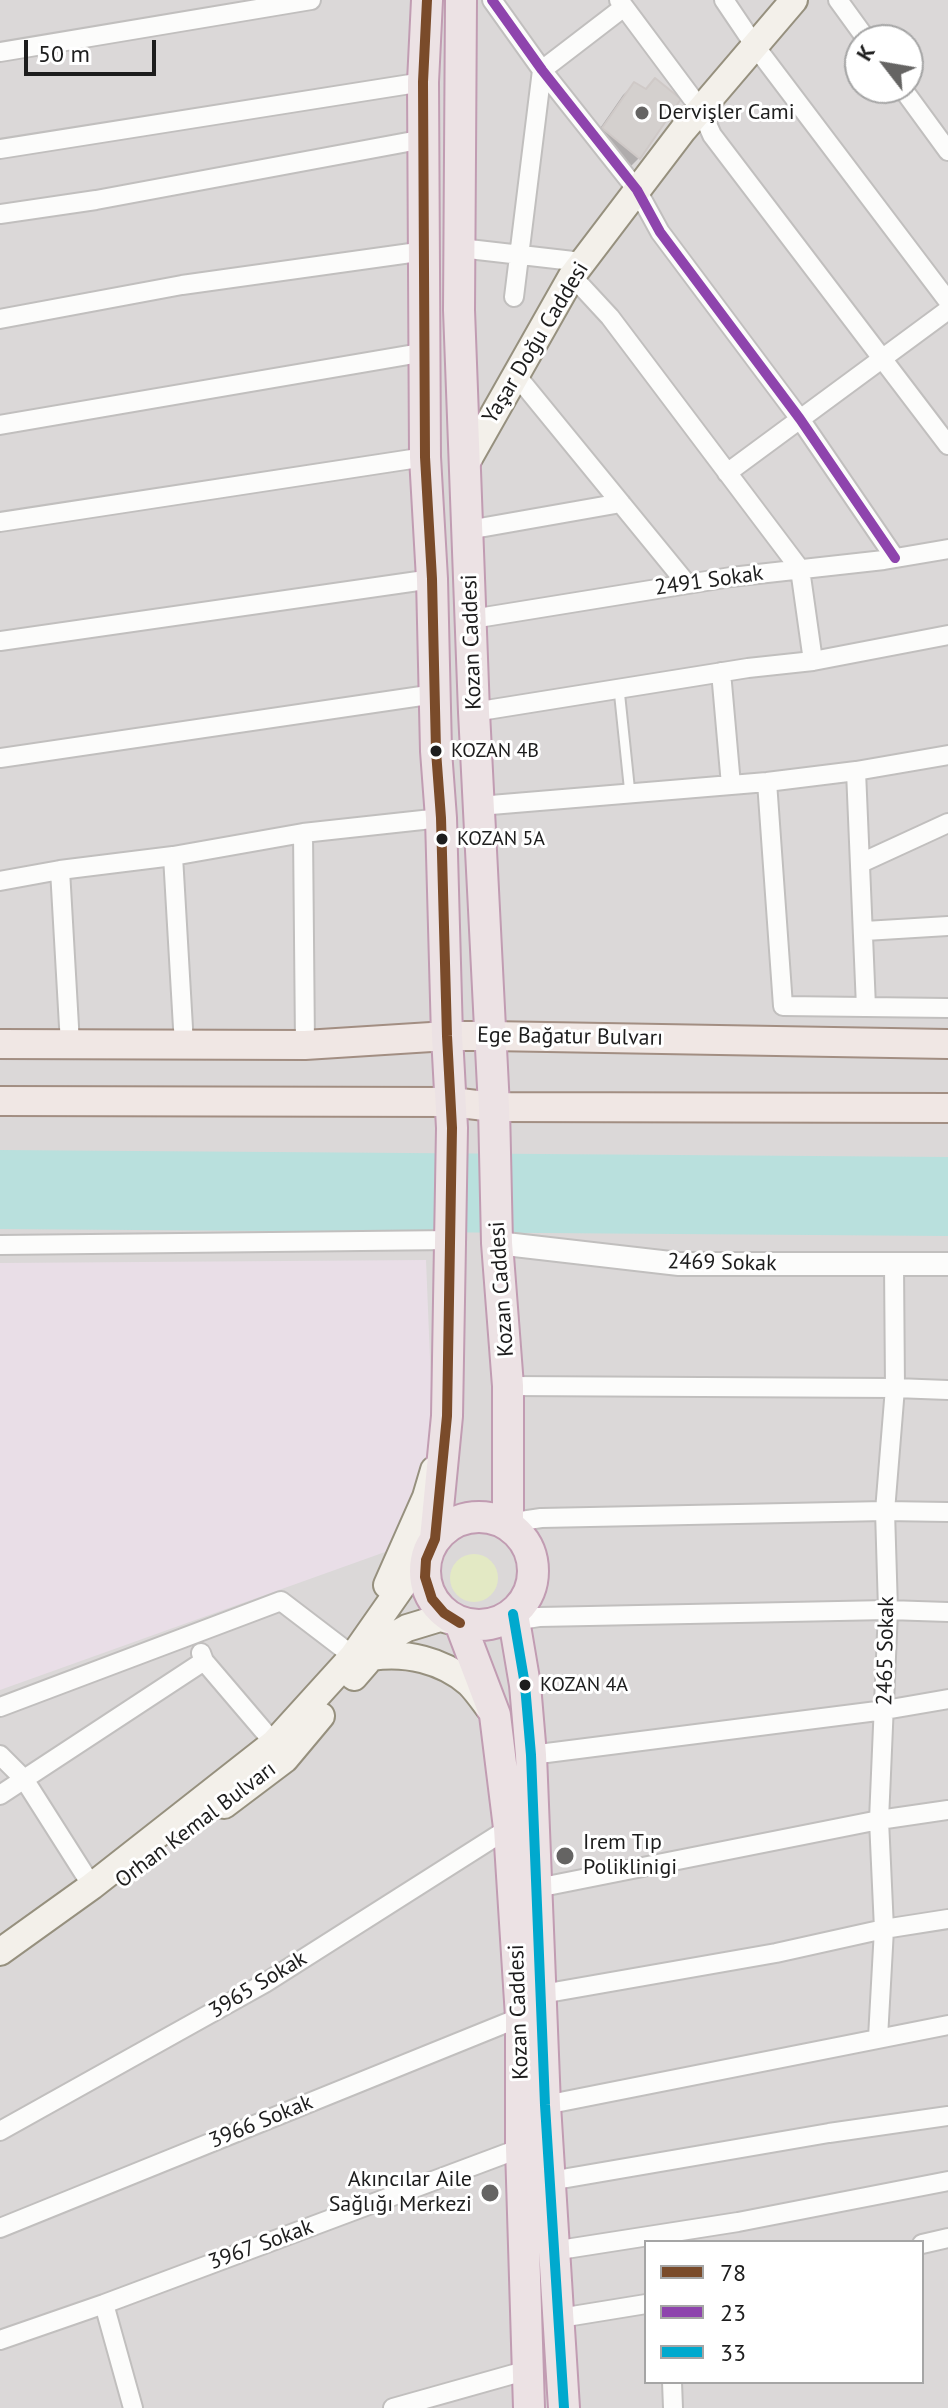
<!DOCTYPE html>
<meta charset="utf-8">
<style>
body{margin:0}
#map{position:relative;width:948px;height:2408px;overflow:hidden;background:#ece8e6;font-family:"PT Sans",sans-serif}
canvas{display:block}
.legend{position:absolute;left:644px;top:2240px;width:280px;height:144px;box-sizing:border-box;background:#fff;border:2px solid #a5a5a5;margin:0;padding:10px 14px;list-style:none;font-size:24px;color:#1d1d1d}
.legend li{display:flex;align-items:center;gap:16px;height:40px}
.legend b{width:40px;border:2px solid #a5a5a5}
.north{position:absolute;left:844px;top:24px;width:80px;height:80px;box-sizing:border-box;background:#fff;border:2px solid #a5a5a5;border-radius:50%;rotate:301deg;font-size:22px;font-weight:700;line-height:32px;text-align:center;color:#1d1d1d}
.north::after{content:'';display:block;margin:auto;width:28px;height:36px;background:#656463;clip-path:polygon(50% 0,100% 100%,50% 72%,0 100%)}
.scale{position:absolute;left:24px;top:40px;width:132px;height:36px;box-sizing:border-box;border:4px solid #1d1d1d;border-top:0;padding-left:10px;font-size:24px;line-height:28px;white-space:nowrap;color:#1d1d1d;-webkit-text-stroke:6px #fff;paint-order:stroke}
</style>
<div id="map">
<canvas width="948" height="2408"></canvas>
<ul class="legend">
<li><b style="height:10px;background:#7a4b2a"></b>78</li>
<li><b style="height:10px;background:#8e44ad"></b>23</li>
<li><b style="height:10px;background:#00a9ce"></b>33</li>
</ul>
<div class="north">K</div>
<div class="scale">50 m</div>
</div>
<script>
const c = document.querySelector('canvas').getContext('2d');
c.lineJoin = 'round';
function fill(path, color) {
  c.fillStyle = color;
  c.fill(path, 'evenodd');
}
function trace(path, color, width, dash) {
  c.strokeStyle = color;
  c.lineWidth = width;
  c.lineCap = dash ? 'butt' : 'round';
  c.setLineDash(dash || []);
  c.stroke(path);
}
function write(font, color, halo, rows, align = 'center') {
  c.font = font + ' "PT Sans",sans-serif';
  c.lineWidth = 6;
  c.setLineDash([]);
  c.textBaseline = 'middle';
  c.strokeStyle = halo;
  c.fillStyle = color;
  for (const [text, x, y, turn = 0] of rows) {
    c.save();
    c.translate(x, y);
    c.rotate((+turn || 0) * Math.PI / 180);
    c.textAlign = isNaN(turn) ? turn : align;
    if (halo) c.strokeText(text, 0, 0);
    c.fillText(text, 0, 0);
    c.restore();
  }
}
const residential = new Path2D(`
 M0,0H948V2408H0ZM860,40H908V88H860ZM646,2242H922V2382H646Z`);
const industrial = new Path2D(`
 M426,1260L434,1458L399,1547L0,1690V1263Z`);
const grass = new Path2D(`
 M450 1578a24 24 0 1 1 48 0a24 24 0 1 1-48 0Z`);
const water = new Path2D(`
 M0,1150L948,1157V1236L0,1229Z`);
const shadow = new Path2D(`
 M635,84L639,158L628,169L592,140L623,95Z`);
const building = new Path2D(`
 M655,78L681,99L640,159L602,128L634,82L646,89Z`);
const service = new Path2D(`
 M619,689L630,794`);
const minor = new Path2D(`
 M492,0L542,70L637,190L660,232L800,419L895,558
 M619,0L701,110L712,135L948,445
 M724,0L755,46L948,301
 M838,0L867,40
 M0,52L311,0
 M902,88L948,151
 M0,149L423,82
 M0,214L96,200L424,139
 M460,248L582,262
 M572,276L610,317L800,569L813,661
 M514,297L542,70L624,7
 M0,319L182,285L425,251
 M516,375L687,584
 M0,425L426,352
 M727,473L948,310
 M0,522L425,457
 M468,530L621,503
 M472,619L731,577L884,560L948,549
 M0,641L432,579
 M721,672L731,785
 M474,712L748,668L813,661L948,635
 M0,758L435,694
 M856,771L866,1007
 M767,782L783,1006L948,1008
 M479,806L767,782L856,771L948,755
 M303,833L305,1045
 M173,856L184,1045
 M861,863L948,823
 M60,870L70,1044
 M0,881L60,870L173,856L303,833L441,818
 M865,931L948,926
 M0,1245L452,1240
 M508,1386L895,1388L948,1390
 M508,1523L541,1518L885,1511L948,1512
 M514,1621L539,1617L888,1610L948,1612
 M201,1653L204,1661L274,1743
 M0,1707L281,1601L353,1656
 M0,1755L24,1779L92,1886
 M531,1755L885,1710L948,1699
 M0,1795L204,1661
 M537,1888L879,1820L948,1810
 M542,1994L776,1953L884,1929L948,1919
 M878,2038L884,1929L879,1820L888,1610L885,1511L895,1388L894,1264
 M545,2105L948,2025
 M0,2131L265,1983L509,1828
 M550,2181L829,2133L948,2116
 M0,2228L521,2017
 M922,2244L948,2238
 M553,2251L738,2222L948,2181
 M104,2304L133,2408
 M560,2318L646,2304
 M0,2340L104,2304L521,2148
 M672,2382L673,2408
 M393,2408L528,2370`);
const tertiary = new Path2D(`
 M497,1243L679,1264H948`);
const secondary = new Path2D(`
 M465,465L572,276L683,130L794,0
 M387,1585L426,1497L434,1470
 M372,1657C406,1652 442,1660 469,1683C476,1690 483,1700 489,1708
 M354,1677L386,1640L407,1628L440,1618L460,1623
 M224,1805L285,1759L321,1716
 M0,1952L92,1886L274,1743L353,1656L435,1539`);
const primary = new Path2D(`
 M0,1044L305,1045L447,1036H490L948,1044
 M0,1101L451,1102L494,1107L948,1108`);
const trunk = new Path2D(`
 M427,0L423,82L425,457L432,579L436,751L441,818L447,1036L452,1128L447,1416L435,1539
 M461,0L459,310L474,712L494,1107L497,1243L508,1386V1523
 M425 1571a54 54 0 1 1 108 0a54 54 0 1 1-108 0Z
 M513,1614L525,1685L531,1755L545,2105L564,2408
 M460,1623L495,1715L509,1828L521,2017V2148L529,2408`);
const bus1 = new Path2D(`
 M427,0L423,82L425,457L432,579L436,751L441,818L447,1036L452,1128L447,1416L435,1539L426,1560L425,1577L432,1599L444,1613L460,1623`);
const bus2 = new Path2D(`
 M492,0L542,70L637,190L660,232L800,419L895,558`);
const bus3 = new Path2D(`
 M513,1614L525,1685L531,1755L545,2105L564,2408`);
const markers = [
 [642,113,8,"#656463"],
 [436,751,7,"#1d1d1d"],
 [442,839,7,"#1d1d1d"],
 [525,1685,7,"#1d1d1d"],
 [565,1856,10,"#656463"],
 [490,2193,10,"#656463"]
];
const busNames = [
 ["KOZAN 4B",451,751],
 ["KOZAN 5A",457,839],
 ["KOZAN 4A",540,1685]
];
const poiNames = [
 ["Dervişler Cami",658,113],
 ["Irem Tıp",583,1843],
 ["Poliklinigi",583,1868],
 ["Akıncılar Aile",472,2180,"right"],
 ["Sağlığı Merkezi",472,2205,"right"]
];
const streetNames = [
 ["Yaşar Doğu Caddesi",536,343,-59],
 ["2491 Sokak",709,581,-8],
 ["Kozan Caddesi",472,642,-92],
 ["Ege Bağatur Bulvarı",570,1037,1],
 ["2469 Sokak",722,1263,1],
 ["Kozan Caddesi",502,1289,-94],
 ["2465 Sokak",886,1651,-89],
 ["Orhan Kemal Bulvarı",196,1825,-37],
 ["3965 Sokak",258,1985,-31],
 ["Kozan Caddesi",519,2012,-92],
 ["3966 Sokak",261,2122,-22],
 ["3967 Sokak",261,2245,-20]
];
fill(residential, '#dbd8d8');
fill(industrial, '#e9dee7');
fill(grass, '#e3e9c4');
fill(water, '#b9e0dd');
fill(shadow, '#0003');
fill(building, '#d4d0ce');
trace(building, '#cfc9c7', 2);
trace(service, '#c1bfbe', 13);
trace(minor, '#c1bfbe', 22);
trace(tertiary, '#c1bfbe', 26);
trace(secondary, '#96907e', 30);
trace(primary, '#a28e82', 32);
trace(trunk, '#c19cb2', 34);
trace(service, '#fcfcfb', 9);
trace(minor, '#fcfcfb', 18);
trace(tertiary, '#fcfcfb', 22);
trace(secondary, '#f3f0ea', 26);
trace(primary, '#f0e7e4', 28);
trace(trunk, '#ece2e4', 30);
trace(bus1, '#7a4b2a', 10);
trace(bus2, '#8e44ad', 10);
trace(bus3, '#00a9ce', 10);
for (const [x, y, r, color] of markers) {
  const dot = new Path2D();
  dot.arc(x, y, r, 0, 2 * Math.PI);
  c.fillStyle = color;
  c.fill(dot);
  trace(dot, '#fff', 3);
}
write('20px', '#1d1d1d', '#fff', busNames, 'left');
write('22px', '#1d1d1d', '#fff', poiNames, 'left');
write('22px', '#1d1d1d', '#fff', streetNames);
</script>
